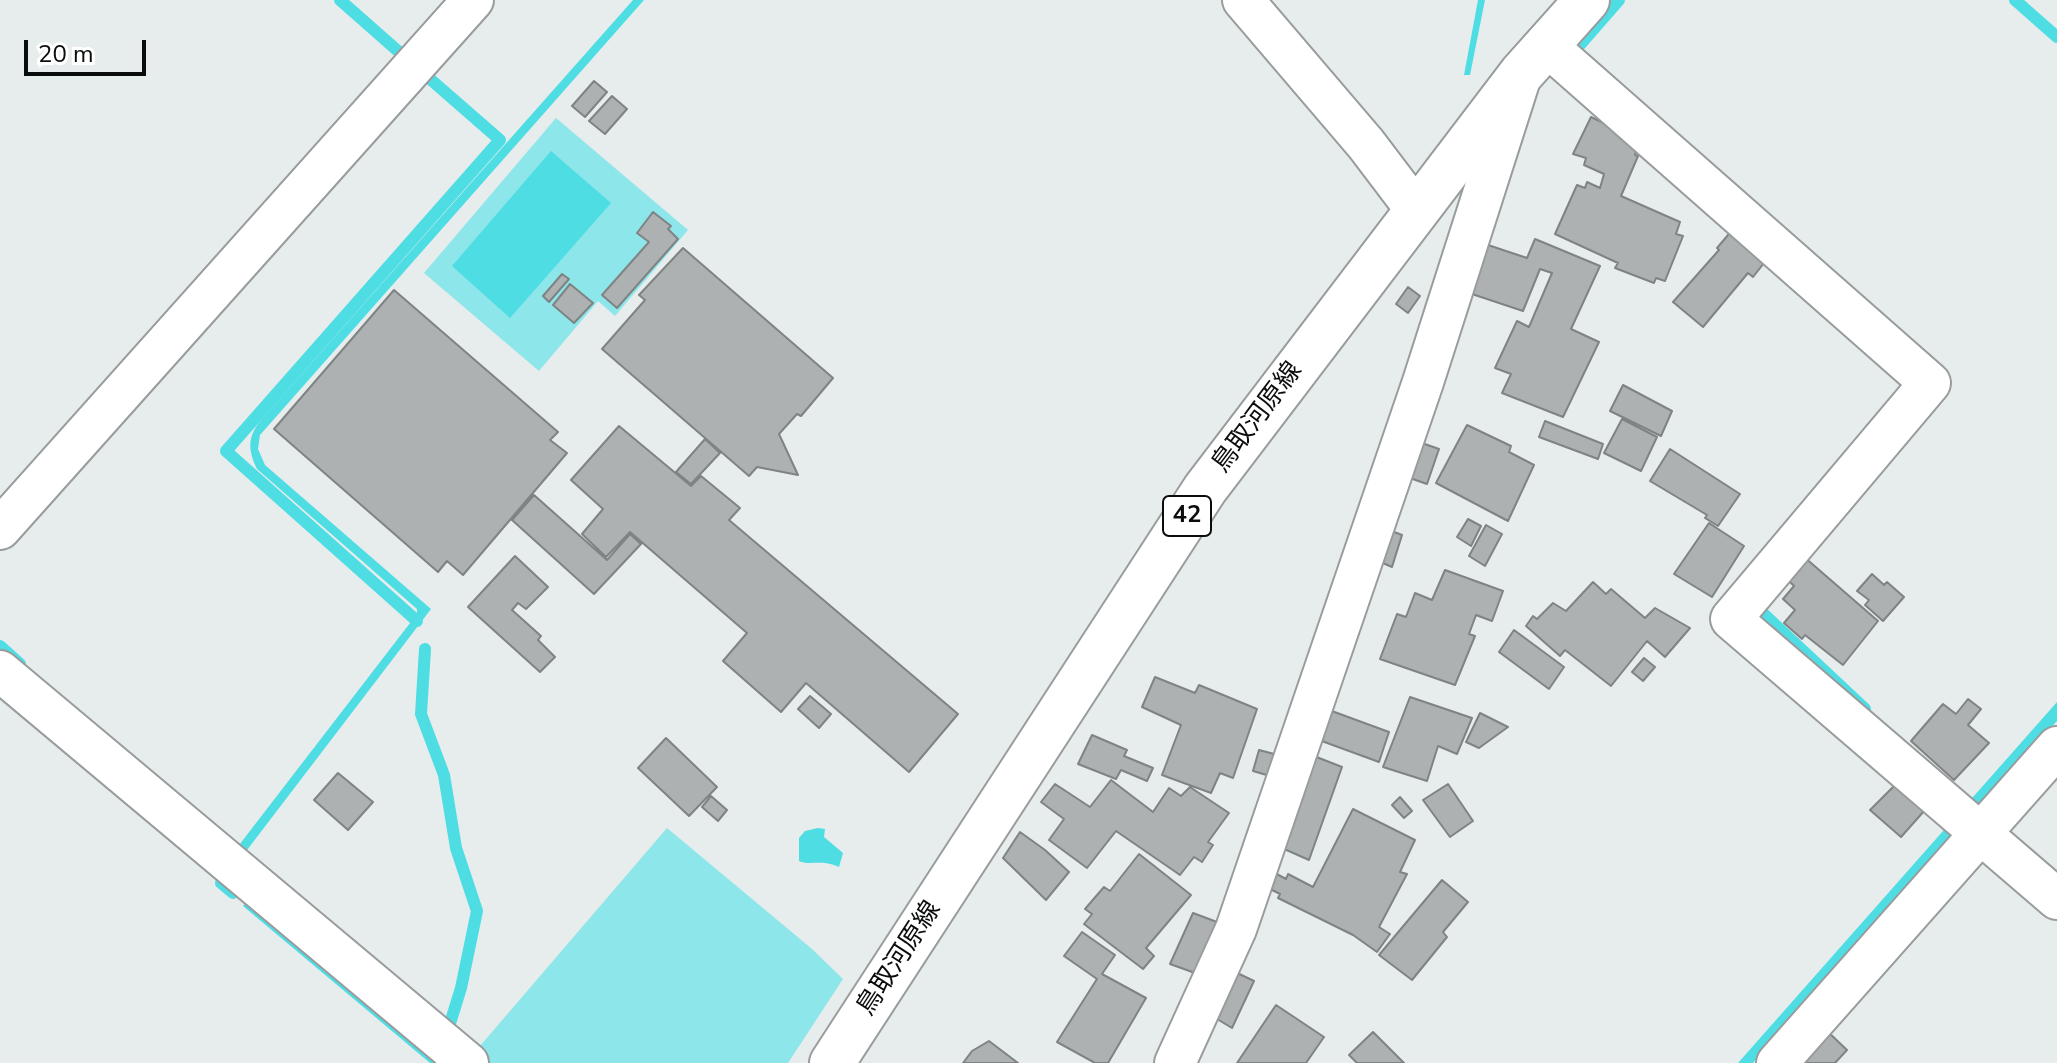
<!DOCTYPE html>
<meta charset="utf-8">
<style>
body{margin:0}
#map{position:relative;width:2057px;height:1063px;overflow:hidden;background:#e7ecec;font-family:"Nunito Sans",sans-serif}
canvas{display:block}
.scale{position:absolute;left:24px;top:40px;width:122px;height:36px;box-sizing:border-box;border:4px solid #0b0c0c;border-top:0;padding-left:10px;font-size:24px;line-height:28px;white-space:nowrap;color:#0b0c0c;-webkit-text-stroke:6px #fff;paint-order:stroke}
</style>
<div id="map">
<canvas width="2057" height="1063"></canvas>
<div class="scale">20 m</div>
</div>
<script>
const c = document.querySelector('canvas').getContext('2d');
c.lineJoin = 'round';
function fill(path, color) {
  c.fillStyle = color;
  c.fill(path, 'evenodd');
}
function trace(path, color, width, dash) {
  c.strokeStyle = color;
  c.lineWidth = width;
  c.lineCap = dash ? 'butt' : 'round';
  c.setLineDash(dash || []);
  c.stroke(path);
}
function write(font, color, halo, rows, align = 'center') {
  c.font = font + ' "Nunito Sans","Noto Sans JP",sans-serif';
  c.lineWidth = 6;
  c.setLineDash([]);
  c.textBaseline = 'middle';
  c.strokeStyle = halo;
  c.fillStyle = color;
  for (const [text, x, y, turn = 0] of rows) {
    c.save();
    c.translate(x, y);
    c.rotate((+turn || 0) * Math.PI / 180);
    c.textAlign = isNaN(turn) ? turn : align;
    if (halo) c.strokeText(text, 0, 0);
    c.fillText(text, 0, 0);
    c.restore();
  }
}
const green = new Path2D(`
 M556,118L688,230L615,316L598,301L539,371L424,273Z
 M667,828L812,949L843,979L788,1063H485L474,1053Z`);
const water = new Path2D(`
 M633,0H644L260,435L258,449L265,465L431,609L244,854L236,849L417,614V609L257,469C248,450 247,437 261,420Z
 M1478,0H1485L1470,75H1464Z
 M551,151L611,203L510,318L452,266Z
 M2057,702V721L1753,1063H1738Z
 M818,828L825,829L824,837L843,853L839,867C821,859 809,866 799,861V838L805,831Z
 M247,901L441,1063H430L243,906Z`);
const stream = new Path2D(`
 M340,0L399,52
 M2015,0L2057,37
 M1578,47L1619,0
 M1754,605L1865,709
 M417,621L226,451L500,140L422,72
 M0,646L20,664
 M425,649L421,714L444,775L456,848L477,911L461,988L448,1030
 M221,883L233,893`);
const building = new Path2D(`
 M594,81L607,92L585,117L572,106Z
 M612,96L627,109L605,134L589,121Z
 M1591,117L1622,132L1620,138L1638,145L1635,155L1638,156L1621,196L1680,222L1676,234L1683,236L1665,281L1656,278L1654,283L1615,268L1618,263L1555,234L1577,185L1585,188L1587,182L1600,188L1604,174L1584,165L1586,158L1573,154Z
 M653,212L671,226L668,229L678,239L617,308L602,295L649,242L637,233Z
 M1734,228L1768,258L1753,277L1748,273L1703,327L1673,302L1719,250L1717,248Z
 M1535,239L1600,266L1571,329L1599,342L1563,417L1502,393L1511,374L1495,368L1517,321L1529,327L1552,273L1540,269L1523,311L1469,293L1485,244L1527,258Z
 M683,248L833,378L801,416L797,414L779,434L798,475L757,467L749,476L602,349L645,300L639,295Z
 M562,274L569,279L549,302L543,296Z
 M570,284L593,303L574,323L553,305Z
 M1408,287L1420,296L1408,313L1396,304Z
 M394,290L558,432L550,440L567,453L463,575L447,561L438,572L274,429Z
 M1623,385L1672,411L1661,436L1610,411Z
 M1622,419L1657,437L1641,471L1604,453Z
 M1545,421L1603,444L1598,459L1539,437Z
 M1467,425L1511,446L1509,452L1534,465L1508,521L1436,483Z
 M619,426L691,486L701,476L740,508L729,520L958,714L909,772L806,683L781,712L723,661L747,633L630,532L606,557L582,534L603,509L571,480Z
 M705,439L720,453L691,484L676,472Z
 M1419,442L1439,449L1427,484L1407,477Z
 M1670,449L1740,494L1718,526L1705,518L1707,515L1650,481Z
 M534,495L607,560L630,534L641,544L594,594L512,520Z
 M1468,519L1481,526L1471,546L1457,537Z
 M1709,523L1744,546L1712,597L1674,574Z
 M1486,525L1502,534L1485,566L1469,556Z
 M1389,530L1402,535L1392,567L1378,561Z
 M515,556L548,587L526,609L518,603L512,610L541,636L538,640L555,657L540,672L468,607Z
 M1803,556L1878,621L1843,665L1805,635L1802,639L1784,623L1795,610L1783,599L1794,586L1784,576Z
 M1445,570L1503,591L1492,621L1476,615L1469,634L1475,636L1455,685L1380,659L1397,614L1406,617L1415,593L1432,600Z
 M1872,574L1884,585L1887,582L1904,597L1883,621L1865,605L1869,600L1857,591Z
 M1593,582L1606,594L1611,589L1645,618L1655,608L1690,628L1665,657L1647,641L1611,686L1565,650L1560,656L1526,626L1533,616L1537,619L1553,603L1566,611Z
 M1514,630L1564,667L1549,689L1499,652Z
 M1644,658L1655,667L1643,681L1632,672Z
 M1155,677L1195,693L1199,685L1257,709L1233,778L1220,773L1211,793L1162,775L1181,725L1142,707Z
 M810,696L831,714L819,728L798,709Z
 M1410,697L1472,718L1457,754L1438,746L1427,781L1383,767Z
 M1968,699L1981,709L1968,725L1989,743L1954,780L1911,741L1943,704L1956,714Z
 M1329,710L1389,732L1379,762L1319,740Z
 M1480,713L1508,727L1479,748L1466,742Z
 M1092,735L1127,750L1124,756L1153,768L1147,781L1121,770L1116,779L1078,764Z
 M666,738L717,787L689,816L638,768Z
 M1259,750L1278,755L1270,776L1253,771Z
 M1314,756L1342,767L1309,860L1282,848Z
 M338,773L373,802L348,830L314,800Z
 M1111,780L1153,812L1169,788L1181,796L1190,787L1229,813L1208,842L1213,845L1202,862L1194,857L1180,875L1116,831L1087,868L1049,840L1064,819L1041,802L1055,784L1090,807Z
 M1448,784L1473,821L1450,837L1423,800Z
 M1896,784L1925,810L1901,837L1870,810Z
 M711,796L727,810L718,821L702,807Z
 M1400,797L1412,811L1404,818L1392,805Z
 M1353,809L1415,840L1400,872L1407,874L1379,927L1390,934L1377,952L1353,935L1278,898L1280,894L1266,887L1273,872L1286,879L1288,874L1313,887Z
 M1020,832L1045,850L1069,872L1046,900L1003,858Z
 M1139,854L1191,895L1146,948L1154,956L1143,969L1084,924L1092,914L1085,909L1104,887L1110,891Z
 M1442,880L1468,902L1443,932L1447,937L1412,980L1379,955Z
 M1193,913L1217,922L1195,973L1170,964Z
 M1082,932L1115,955L1102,974L1146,998L1108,1063H1095L1057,1042L1097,979L1064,956Z
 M1233,971L1254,981L1232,1028L1212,1016Z
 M1276,1005L1324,1037L1306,1063H1237Z
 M1826,1030L1847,1050L1835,1063H1796Z
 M1373,1032L1404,1063H1357L1349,1055Z
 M989,1041L1018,1063H963L972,1051Z`);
const street = new Path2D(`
 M1243,0L1366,144L1416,210
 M1546,45L1930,383L1731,619L2057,899
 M0,529L473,0
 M0,671L468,1063
 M1175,1063L1236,929L1423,382L1519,82
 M1777,1063L2057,747`);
const primary = new Path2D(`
 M832,1063L1205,489L1521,74L1587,0`);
const shields = [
 [1187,516,48]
];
const shieldNames = [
 ["42",1187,516]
];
const streetNames = [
 ["鳥取河原線",1258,418,-53],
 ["鳥取河原線",900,959,-57]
];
fill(green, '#8ce6ea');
fill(water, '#4fdde4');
trace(stream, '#4fdde4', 12);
fill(building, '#adb1b1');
trace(building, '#7f8383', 2);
trace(street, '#989c9c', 44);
trace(primary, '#989c9c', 48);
trace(street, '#fff', 40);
trace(primary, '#fff', 44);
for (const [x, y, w] of shields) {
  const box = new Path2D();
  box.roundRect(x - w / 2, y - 20, w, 40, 6);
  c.fillStyle = '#fff';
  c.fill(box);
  trace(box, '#0b0c0c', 2);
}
write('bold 24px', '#0b0c0c', null, shieldNames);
write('26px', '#0b0c0c', '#fff', streetNames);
</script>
